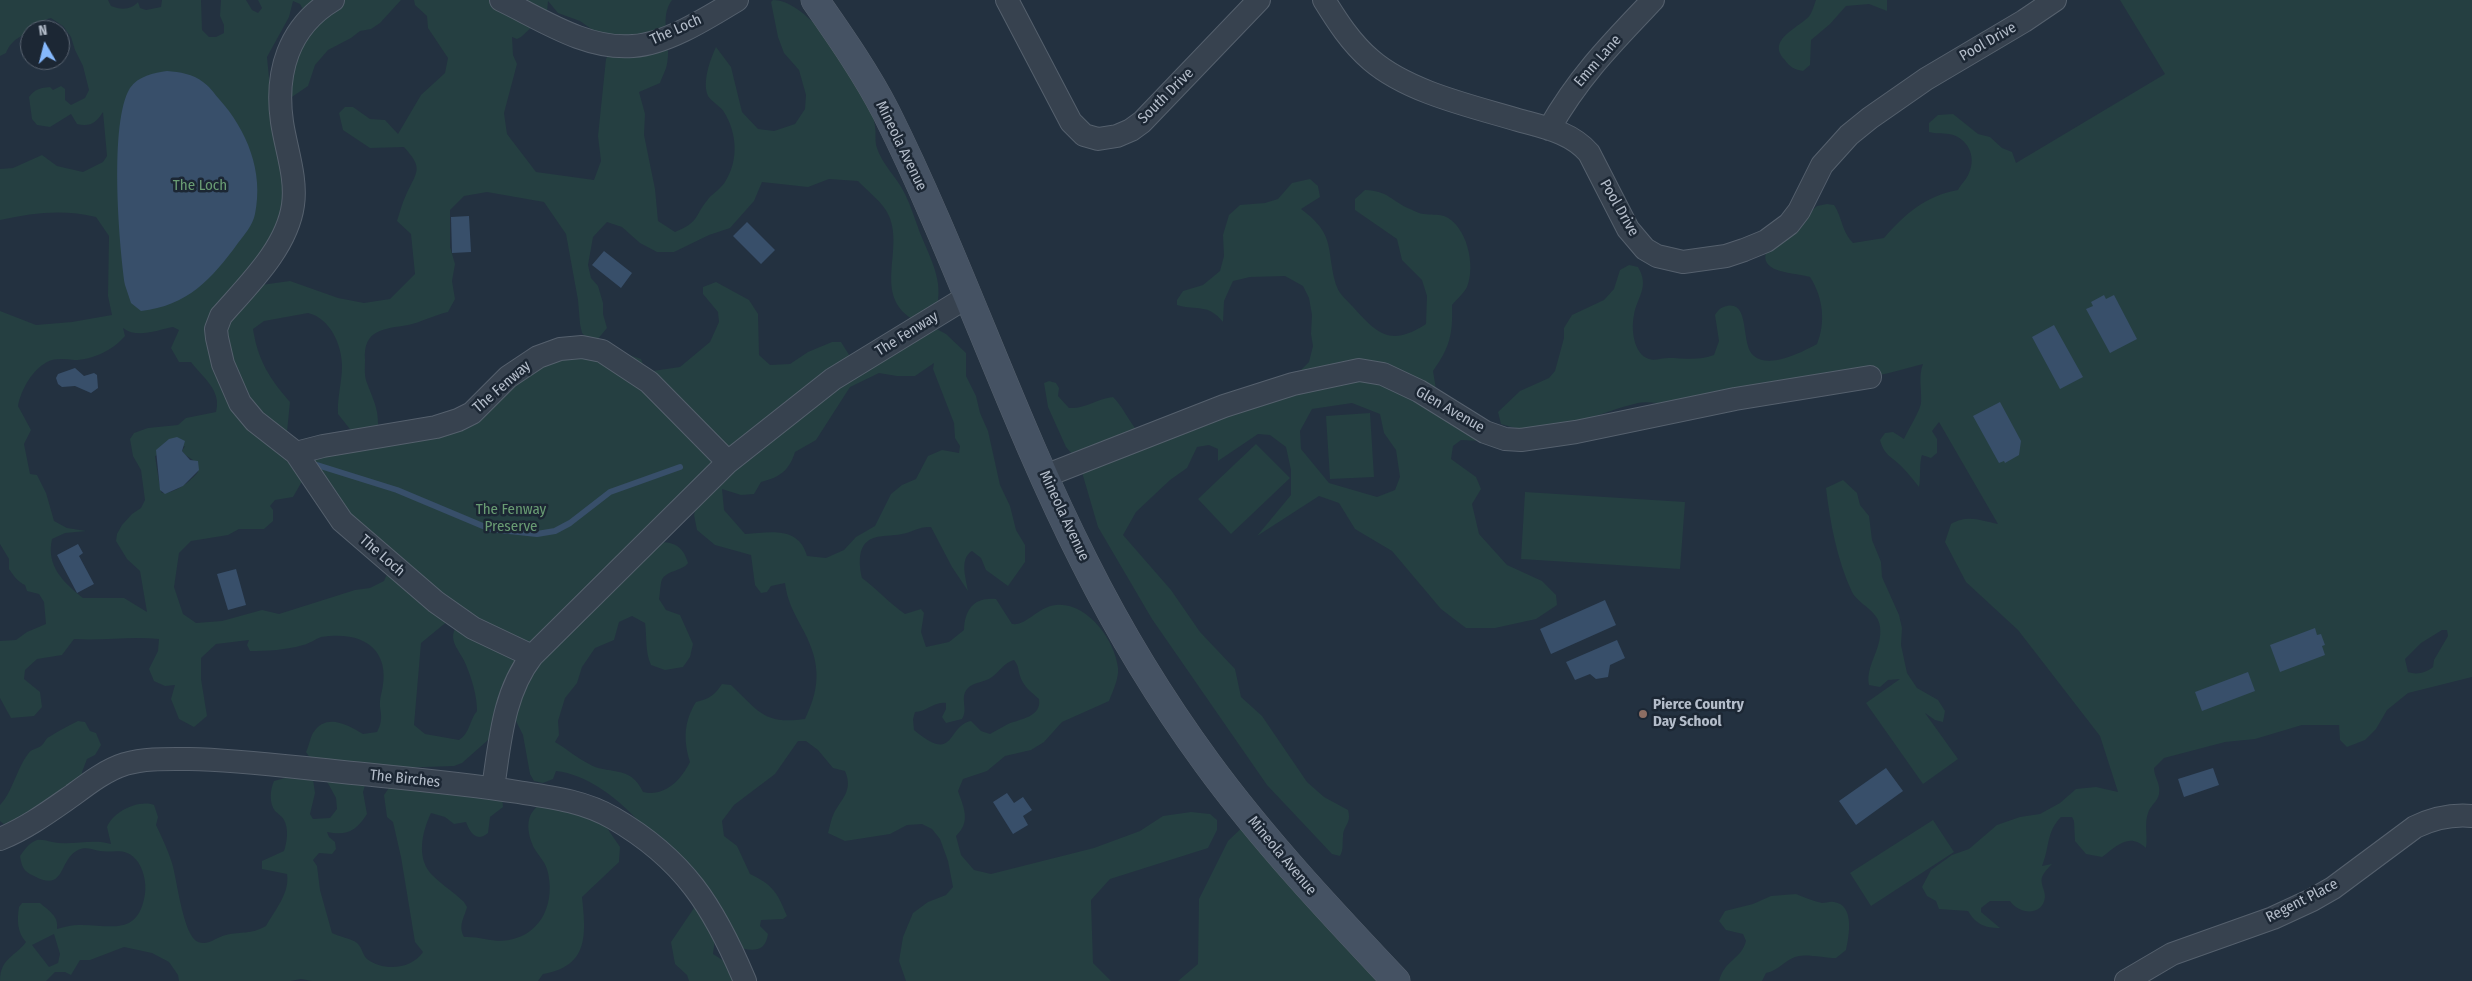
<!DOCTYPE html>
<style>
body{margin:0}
#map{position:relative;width:2472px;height:981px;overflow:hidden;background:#233140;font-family:"Fira Sans Condensed",sans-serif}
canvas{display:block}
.north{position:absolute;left:20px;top:20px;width:50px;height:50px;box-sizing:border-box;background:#1c2734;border:1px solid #596370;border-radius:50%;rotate:352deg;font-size:14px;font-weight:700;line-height:20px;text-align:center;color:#b4bdca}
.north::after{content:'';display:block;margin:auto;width:18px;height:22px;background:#86b9fd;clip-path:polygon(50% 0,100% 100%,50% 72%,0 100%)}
</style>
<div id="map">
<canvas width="2472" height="981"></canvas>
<div class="north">N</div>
</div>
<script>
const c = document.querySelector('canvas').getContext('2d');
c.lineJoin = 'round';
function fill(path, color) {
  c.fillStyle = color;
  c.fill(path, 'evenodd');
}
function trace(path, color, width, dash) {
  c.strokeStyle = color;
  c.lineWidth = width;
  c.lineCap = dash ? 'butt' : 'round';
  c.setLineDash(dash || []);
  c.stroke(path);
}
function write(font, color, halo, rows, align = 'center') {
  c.font = font + ' "Fira Sans Condensed",sans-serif';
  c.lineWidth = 5;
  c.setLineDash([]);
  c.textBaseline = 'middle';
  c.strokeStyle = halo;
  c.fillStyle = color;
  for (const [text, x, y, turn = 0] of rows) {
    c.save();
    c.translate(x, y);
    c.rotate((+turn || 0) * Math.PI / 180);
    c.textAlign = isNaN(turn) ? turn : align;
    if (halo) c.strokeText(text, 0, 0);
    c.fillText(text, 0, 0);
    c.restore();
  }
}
const green = new Path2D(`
 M0,0H108L111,6C121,10 131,10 138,2L140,8L146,10L161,7L162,0H201L202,30L209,37H216L224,33V25L220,16L221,0H246L252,10L258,13L262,8L258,0H401L380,23L371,29L360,31L351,38L328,50L315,65L308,86L283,103L293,196L261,285L290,281L338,298L364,303L390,299L415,274L411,234L397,221C400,212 402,203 406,195C417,171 424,169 404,147L370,148L343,130L339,113L345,107H353L370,119L385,120L398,134L421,95L445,73L448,58L428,28L427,16L415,5L414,0H672C658,19 672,43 667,64C666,70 662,77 660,83L639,92L645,114L644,135L655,189L658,221L675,232C701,221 693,217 709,198C714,193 721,188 725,182C739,160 737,133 724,112C720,106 712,102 708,96C702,82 710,60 716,47L731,67L742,112L758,129L774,131L795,124L805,109L806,95L799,70L784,53L778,37L771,2L773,0C808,0 854,71 868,101C871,108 874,119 875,126C876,132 875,139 876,145C881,164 897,177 905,194C911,206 915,220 920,233C935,269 947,287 931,326L946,334L966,353V376L976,396L980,413L988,431L1000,485L1010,506L1016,530L1025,545V562L1008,586L986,570L981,558L972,551C959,559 966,578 968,591L952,567L931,527C920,526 913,532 902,534C893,536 879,535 871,539C857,546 859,565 862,578C877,589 889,603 905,614L921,609L924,613L921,632L926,647L949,642L964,630C965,609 974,597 996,599L1012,624C1027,626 1037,607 1056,605C1087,602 1115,640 1118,668C1119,678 1113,691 1109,701L1062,722L1044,742L1031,750L1005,756L987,771L963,779L958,791C964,808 971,822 956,836L961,855L974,870L991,874L1094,848L1140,831L1163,816L1191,812L1210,814L1217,820V830L1208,848L1110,879L1091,900L1093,963L1111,981H906L899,961L903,937L913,913L928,902L946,895L953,887L948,861L940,839L932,829L922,824L907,825L890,834L845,841L828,833C830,826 831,819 834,813C843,797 853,790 845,771L833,768L818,750L806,741H798L775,774L734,805L722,821L724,836L737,846L750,874C773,885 777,892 787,916L783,919L761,920L760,926L768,934C764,964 731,943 715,938L713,954L741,972L745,981H689L687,975L675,964L671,942L694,908C673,855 616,778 556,771L553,779L543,783L534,781L530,774L523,735L514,717L462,763L454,766L394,768L366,782L363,792L367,814C356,831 347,836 327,832L329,837L335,842L336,849L332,854L319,853L313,860L317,866L320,890L332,933C339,937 351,938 357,943C362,947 363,956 367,959C384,972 412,969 423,952L415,942L401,857L393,822L387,817L384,795L391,785L502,795L503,807L490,817L488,833C476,843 470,832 466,822L454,824L445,817L431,813C423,830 417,853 428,870C435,880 455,893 464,902L467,907C464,919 458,925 464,937C480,936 494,943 509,940C543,934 556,900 547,869C544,860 537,854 533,846C523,822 529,806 553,798L605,825L620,847L619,862L582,897C586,935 589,966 543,974L538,981H312L301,979L291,981H179L178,975L169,962L152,953L124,947L90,960H80L71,975L65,972H55L46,981H0C0,958 15,957 26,942C17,932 17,920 19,907L22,903H40C49,911 59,916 57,929C64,927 72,925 79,925C107,924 136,937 144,899C147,887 145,873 138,862C127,846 114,853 100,851C92,850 86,846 78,850C58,860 66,893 34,876C23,871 22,867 20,856C25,849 29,843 37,840C43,839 47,841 52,842C72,846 92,838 111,844L107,827C113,812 138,799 154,805L158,817L156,825C162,838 168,850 172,863C177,879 183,936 198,942C209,946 216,937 226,935C242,931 250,935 266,926C275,910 290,893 287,874L262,869V861L284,851C287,842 289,829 284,820C282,816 278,814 275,811C269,803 270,790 274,781L296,775L313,779L315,793L310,814L313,819L330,818L337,809L336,798L329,785L306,752C309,746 310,738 313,733C326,712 348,725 363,734L377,732C386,715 377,711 381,695C393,650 364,630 321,637C315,639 309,644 303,645C287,650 267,651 250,651L247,645L249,640L216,644L201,658V679L207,716L194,727L179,719L171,699L175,685L165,686L154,681L149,669L158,651L159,639C131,636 103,641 74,639L62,655L37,659L25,670L24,679L40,692L42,707L34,716L11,718L0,698V641L16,640L27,632L46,624L44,602L39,594L27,591L25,585C18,582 13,575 9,569V559L0,544V311L36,325L72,322L112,315L108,296L109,236L96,217C62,209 34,213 0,220V169L13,168L42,155L57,166L83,172L103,162L107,156L103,112C96,123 90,127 77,124L71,114L50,127L37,125L32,119L29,97C35,89 40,88 50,87L53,90L61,86L65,89V100L71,105L85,98L89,90L83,66L75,50L71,37L63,26L51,18C42,20 42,24 35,28C23,36 12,38 6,53L0,56ZM293,1L300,4L305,13L270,88L267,57L289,17ZM548,1L558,13L580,21L614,45L606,59L598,136L601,161L594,180L536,172L507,134L504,113L517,64L513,55L512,37L517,39L521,37L547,13ZM829,179L858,181C867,191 884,203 889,216C904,251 873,294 912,319L851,358L841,342H832L808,352L790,364L770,365L759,355L758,314L749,300L716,282L703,287V294L718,312L719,322L710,342L680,367L646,372L641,359L626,354L597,340L607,328L603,314V303L598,286L591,278L588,265L593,237L607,222L622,227L640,243L657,252H674L709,235L730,228L754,201L762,182L808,187ZM487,192L544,202L566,234L578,300L580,324L582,333L587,338L436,427L378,430C379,409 374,402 367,383C364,376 365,367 365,360C363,329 384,329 408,325C422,322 434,315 448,312L455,299L452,281L455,264L450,247V210L464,196ZM308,313C330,318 342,345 342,366C342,382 337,398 338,414L353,433L297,453L287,432L290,402C270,379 258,361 253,329L264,321ZM173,327L179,330L171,348L179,362H191C203,378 222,390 216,412L186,418L178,425L148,428L134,433L130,439L133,456L141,470L145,500L141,508L132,514L122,525L117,534L116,541L127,559L140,571L147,612L124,598H83C63,582 46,566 52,539L65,533L86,531L67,528L54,521L46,493L37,475L30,474L24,444L31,430L18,406C21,390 32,370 47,362C55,358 65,359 74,360C93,360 113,350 125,336L123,328C137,339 157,330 173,327ZM934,363L933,369L954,423L955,438L960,446L959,453L942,450L928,456L916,479L902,485L891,494L875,526L856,537L844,550L826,558L807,556C799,526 770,532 745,534L724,510L722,489L741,495L754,494L761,482C780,477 789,471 795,452L816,440L850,387L879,373L897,376H915ZM185,446L182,451L185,455L193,460L198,472C190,482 174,494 162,493C160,490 156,462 155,456ZM304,478L388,572L384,581L370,588L355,590L279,614L262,610L222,621L196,623L183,614L174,587L179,553L191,541L228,535L239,529H264L273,521V510L270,506L275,500L293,497ZM697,504L694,515L697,530L715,545L751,555L755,585L761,593L767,592L771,586L785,583C787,600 793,611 801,626C820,660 822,684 805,719C763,725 758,710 731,685L722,684C715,695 709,699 696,702C684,721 683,740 690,762C681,780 665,797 643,792C631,764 606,775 589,764C577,758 567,749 555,742L559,735L558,721L565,698L577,683L582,667L595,648L614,640L619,622L632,616L645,623C647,637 645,652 651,665L665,670L683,667L690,657L693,644L680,615L666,610L659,599C660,594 660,588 661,583C663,570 682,572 688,563C682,541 667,541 647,542ZM449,620L455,629C448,642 462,653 466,665C472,679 477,696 477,711C469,721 470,733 459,740L425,734L414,725L421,643ZM1014,660C1019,666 1018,670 1020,676C1023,686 1031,692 1039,699C1042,717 1020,719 1008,724C1002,727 996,731 990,734L981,731L971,721C946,726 956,765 914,730L913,719L915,712C927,712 934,701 946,703V709L942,717L946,723L962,719C967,711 963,705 964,696C967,681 983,684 992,677C1000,671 1004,663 1014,660ZM54,934L60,954L58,963L49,967L32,945Z
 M1816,0H1887V11L1869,4L1846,6L1830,24L1811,40L1810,65L1803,71C1793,69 1790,67 1784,59C1766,39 1801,27 1810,15C1813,10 1814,5 1816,0Z
 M2120,0H2472V677L2408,693L2387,710L2376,729L2365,740L2347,747L2340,740L2339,725H2302L2255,739L2225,742L2164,758L2154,768C2154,777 2161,784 2159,794C2158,801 2150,806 2148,813C2144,824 2148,837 2146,848C2129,832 2117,846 2102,857L2086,854L2075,841L2074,821L2072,817H2061C2046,832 2050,847 2042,866L2052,864C2048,868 2044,872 2042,877C2040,884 2045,889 2045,897C2043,917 2018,914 2010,901H1990L1981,908V912L2000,928C1984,928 1976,924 1968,911L1939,909L1936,901L1927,896L1922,887L1931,870L1952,855L1969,849L1997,825L2020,817L2040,814L2060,803L2076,789L2096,787L2118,792L2100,736L2018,630L1966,582L1945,542L1951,524C1969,514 1981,521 1998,524L1939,422L1932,431L1937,439V453L1931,458L1922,455C1919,462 1921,478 1919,487C1914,481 1909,474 1903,468C1893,457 1884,456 1880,440L1885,433L1893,432L1904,439C1908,430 1920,411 1921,403C1922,389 1918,377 1923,364L1889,373L1856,380L1854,368L1845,372L1668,404C1659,404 1647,401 1638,403C1591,414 1550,441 1501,424L1498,412L1520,391L1549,378L1555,371L1564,338V328L1572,315L1604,300L1614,289L1620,270L1629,265L1638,267C1650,287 1637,297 1634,315C1631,328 1633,354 1649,359C1654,361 1663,358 1668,358C1684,358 1699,361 1714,355L1719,341L1715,315C1718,310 1721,307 1727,306C1751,301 1740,346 1754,356C1770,369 1802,352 1817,344C1826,322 1823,297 1810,277C1794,272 1757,274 1767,249L1817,206L1827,204L1834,205C1843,219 1841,230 1853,243L1884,238C1905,214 1925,196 1958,190C1961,184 1967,179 1969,173C1977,156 1967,137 1949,134C1941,133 1936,134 1929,132V123L1938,115L1953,114L1978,134L1990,137L2002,148L2012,152L2016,163L2165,74ZM2442,630H2447L2448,636L2434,660L2433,667C2426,673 2416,675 2408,672L2405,659L2421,643Z
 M1310,179L1318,186L1320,197L1301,209C1338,236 1325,251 1337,287C1339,294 1349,302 1354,308C1379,336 1392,346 1426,324L1427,296L1422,280L1402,260L1397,239L1355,210V199L1365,190C1389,191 1391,201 1410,209C1415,211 1420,214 1424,214C1430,215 1438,214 1444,216C1467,225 1476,266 1467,287C1464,293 1456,300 1452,305C1453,334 1450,347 1433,371L1436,389L1481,441L1461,440L1453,446L1451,459L1476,477L1481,489L1472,504L1479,534L1507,565L1542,581L1556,595L1557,605L1536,619L1495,628H1466L1441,609L1392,551L1355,529L1339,503L1319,496L1257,536L1291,495V470L1286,447L1270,435L1258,434L1218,461V449L1209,445L1197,447L1187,468L1170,480L1136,512L1123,535L1171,590L1200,632L1235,669L1241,697L1262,716L1307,782L1324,797L1348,810C1352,824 1343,825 1343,837C1342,845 1344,848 1340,856L1332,854L1267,785L1152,619L1098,527L1079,462L1066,447L1048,407L1044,383L1049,381L1056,383L1059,388L1058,396L1069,408C1086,409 1096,399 1113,397C1123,407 1127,418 1136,429L1293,384L1301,370L1309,362L1313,346L1311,334L1312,315L1309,298L1303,286L1285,276L1250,277L1233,281L1224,301L1223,322C1208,303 1197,311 1177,305V300L1183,291L1203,285L1220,271L1224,256L1223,235L1229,215L1240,205L1265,203L1278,199L1292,183ZM1352,403L1380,414L1384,433L1396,450L1400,477L1395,490L1377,497L1329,483L1301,449L1300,431L1312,409Z
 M1370,413L1374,477L1330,479L1326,416Z
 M1256,444L1290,478L1231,534L1198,499Z
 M1843,480L1857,493L1860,505L1869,516L1872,540L1881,562L1882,577L1899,615L1902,628L1901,645L1907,673L1917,688L1938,700L1945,711L1943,722L1935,720L1925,713L1958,759L1923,784L1866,703L1900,679L1888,680L1880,687L1869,685C1865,666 1883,648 1880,627C1879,611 1858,604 1852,592C1837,560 1830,522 1826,488Z
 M1525,492L1685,502L1680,569L1521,559Z
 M78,721L85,722L90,731L96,733L101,745L95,755L87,759L82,772L83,787L5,825L0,821V805C12,793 17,768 28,754C31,749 37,749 41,746C45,743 45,739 49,737C58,731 68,726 78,721Z
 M1251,819L1396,981H1178L1198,964L1199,899L1228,841Z
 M1933,820L1954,852L1871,906L1850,873Z
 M1796,894C1804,897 1813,901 1822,903C1826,903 1830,901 1834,902C1855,905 1849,936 1846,950L1836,958C1826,958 1807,954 1799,956C1786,958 1779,971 1766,973L1762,981H1719C1725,959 1741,960 1746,941L1743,934L1726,930L1719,921L1725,911L1753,904L1771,896Z`);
const water = new Path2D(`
 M167,71C180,72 193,74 203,82C209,86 214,93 219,99C247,130 264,172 255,214C253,225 244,235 238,243C212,279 187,306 141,311L131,303L125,285C119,244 109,122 130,88C138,76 154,73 167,71Z
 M469,216L471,252L452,253L451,217Z
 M747,222L775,250L761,264L733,236Z
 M604,251L632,273L621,288L592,265Z
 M2104,295L2106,299L2114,295L2137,339L2110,353L2086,309L2093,306L2091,302Z
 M2054,325L2083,377L2060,389L2032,337Z
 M75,368L84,376L94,373L97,375L98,388L91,393L75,386L62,387L58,384L56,378L58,374Z
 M2000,402L2021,441L2019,455L2005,463L2004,461L1999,463L1973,416Z
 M177,437L185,441L182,451L190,460L198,461L199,470L183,486L165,494L160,490L156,450L169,439Z
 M78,544L83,553L79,556L94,584L77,593L57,555Z
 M236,569L246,605L228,610L217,574Z
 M1605,600L1616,625L1551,654L1540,629Z
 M2315,628L2317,635L2321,634L2325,645L2322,646L2325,655L2280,672L2270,645Z
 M1617,640L1625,658L1610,665L1608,677L1596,679L1590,674L1575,680L1566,662Z
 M2248,672L2255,691L2202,711L2195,692Z
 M1886,768L1903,791L1856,825L1839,801Z
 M2213,768L2219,785L2184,797L2178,779Z
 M1007,793L1014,803L1023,797L1032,810L1023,816L1028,825L1013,834L993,802Z`);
const stream = new Path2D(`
 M317,465L397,490L490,529L537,534L555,531L570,523L610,492L680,467`);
const street = new Path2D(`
 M333,0C288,27 275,73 282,122C286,149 297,178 293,205C287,248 248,285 221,316L216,329L217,338L223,364L240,403L255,421L296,453L342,521L436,602L473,628L532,656
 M501,0C541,19 586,50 633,46C667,44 709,17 737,0
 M1007,0L1071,122L1084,135L1098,139L1117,136L1131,130L1142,122L1259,0
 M1324,0C1337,21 1351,43 1371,60C1408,92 1471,106 1518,120C1543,127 1571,132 1589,153L1628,229L1645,249L1657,256L1683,262L1726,256L1744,250L1766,241L1789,224L1799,211L1822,165L1849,135L1870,118L1926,79L2024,21L2055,0
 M1549,129C1579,76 1612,43 1653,0
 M296,453L323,446L436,427L458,420L472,413L508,377L538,357L560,349L582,347L602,351L649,382L728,462
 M1045,476L1224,406L1293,384L1359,370L1383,374L1419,391L1485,432L1505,439L1521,440L1576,432L1735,399L1870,377
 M493,788C500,743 503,693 532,656L728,462L833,379L967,297
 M0,839C27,828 50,811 73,795C89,783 106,770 125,764C146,758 168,759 189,759C241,760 292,767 343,772C401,778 460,783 518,792C551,797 584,801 613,818C684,859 714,907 745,981
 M2126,981L2172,954L2273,918L2312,900L2333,888L2415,827C2434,818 2451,814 2472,816`);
const secondary = new Path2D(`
 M815,0C840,36 866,73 886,112C959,258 1010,415 1084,561C1119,631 1161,700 1207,763C1264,841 1330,911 1396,981`);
const markers = [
 [1643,714,5,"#8d6e63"]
];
const streetNames = [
 ["The Loch",676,30,-24],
 ["Pool Drive",1988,42,-30],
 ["Emm Lane",1598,61,-49],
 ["South Drive",1166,96,-45],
 ["Mineola Avenue",901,146,64],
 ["Pool Drive",1619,208,60],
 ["The Fenway",907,334,-32],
 ["The Fenway",502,387,-41],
 ["Glen Avenue",1450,410,30],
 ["Mineola Avenue",1064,516,65],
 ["The Loch",382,556,41],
 ["The Birches",405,779,6],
 ["Mineola Avenue",1282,856,50],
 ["Regent Place",2302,901,-27]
];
const parkNames = [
 ["The Loch",200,186],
 ["The Fenway",511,510],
 ["Preserve",511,527]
];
const poiNames = [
 ["Pierce Country",1653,705],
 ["Day School",1653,722]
];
fill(green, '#253f41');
fill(water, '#384f6a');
trace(stream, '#384f6a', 6);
trace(street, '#55606d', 24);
trace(secondary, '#55606d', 29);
trace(street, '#37424f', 22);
trace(secondary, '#455263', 28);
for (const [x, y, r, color] of markers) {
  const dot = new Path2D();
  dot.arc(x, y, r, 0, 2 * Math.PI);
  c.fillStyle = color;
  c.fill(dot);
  trace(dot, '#1c2734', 2);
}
write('15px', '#b4bdca', '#1c2734', streetNames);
write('15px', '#699c73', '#1c2734', parkNames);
write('bold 15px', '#b4bdca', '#1c2734', poiNames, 'left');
</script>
